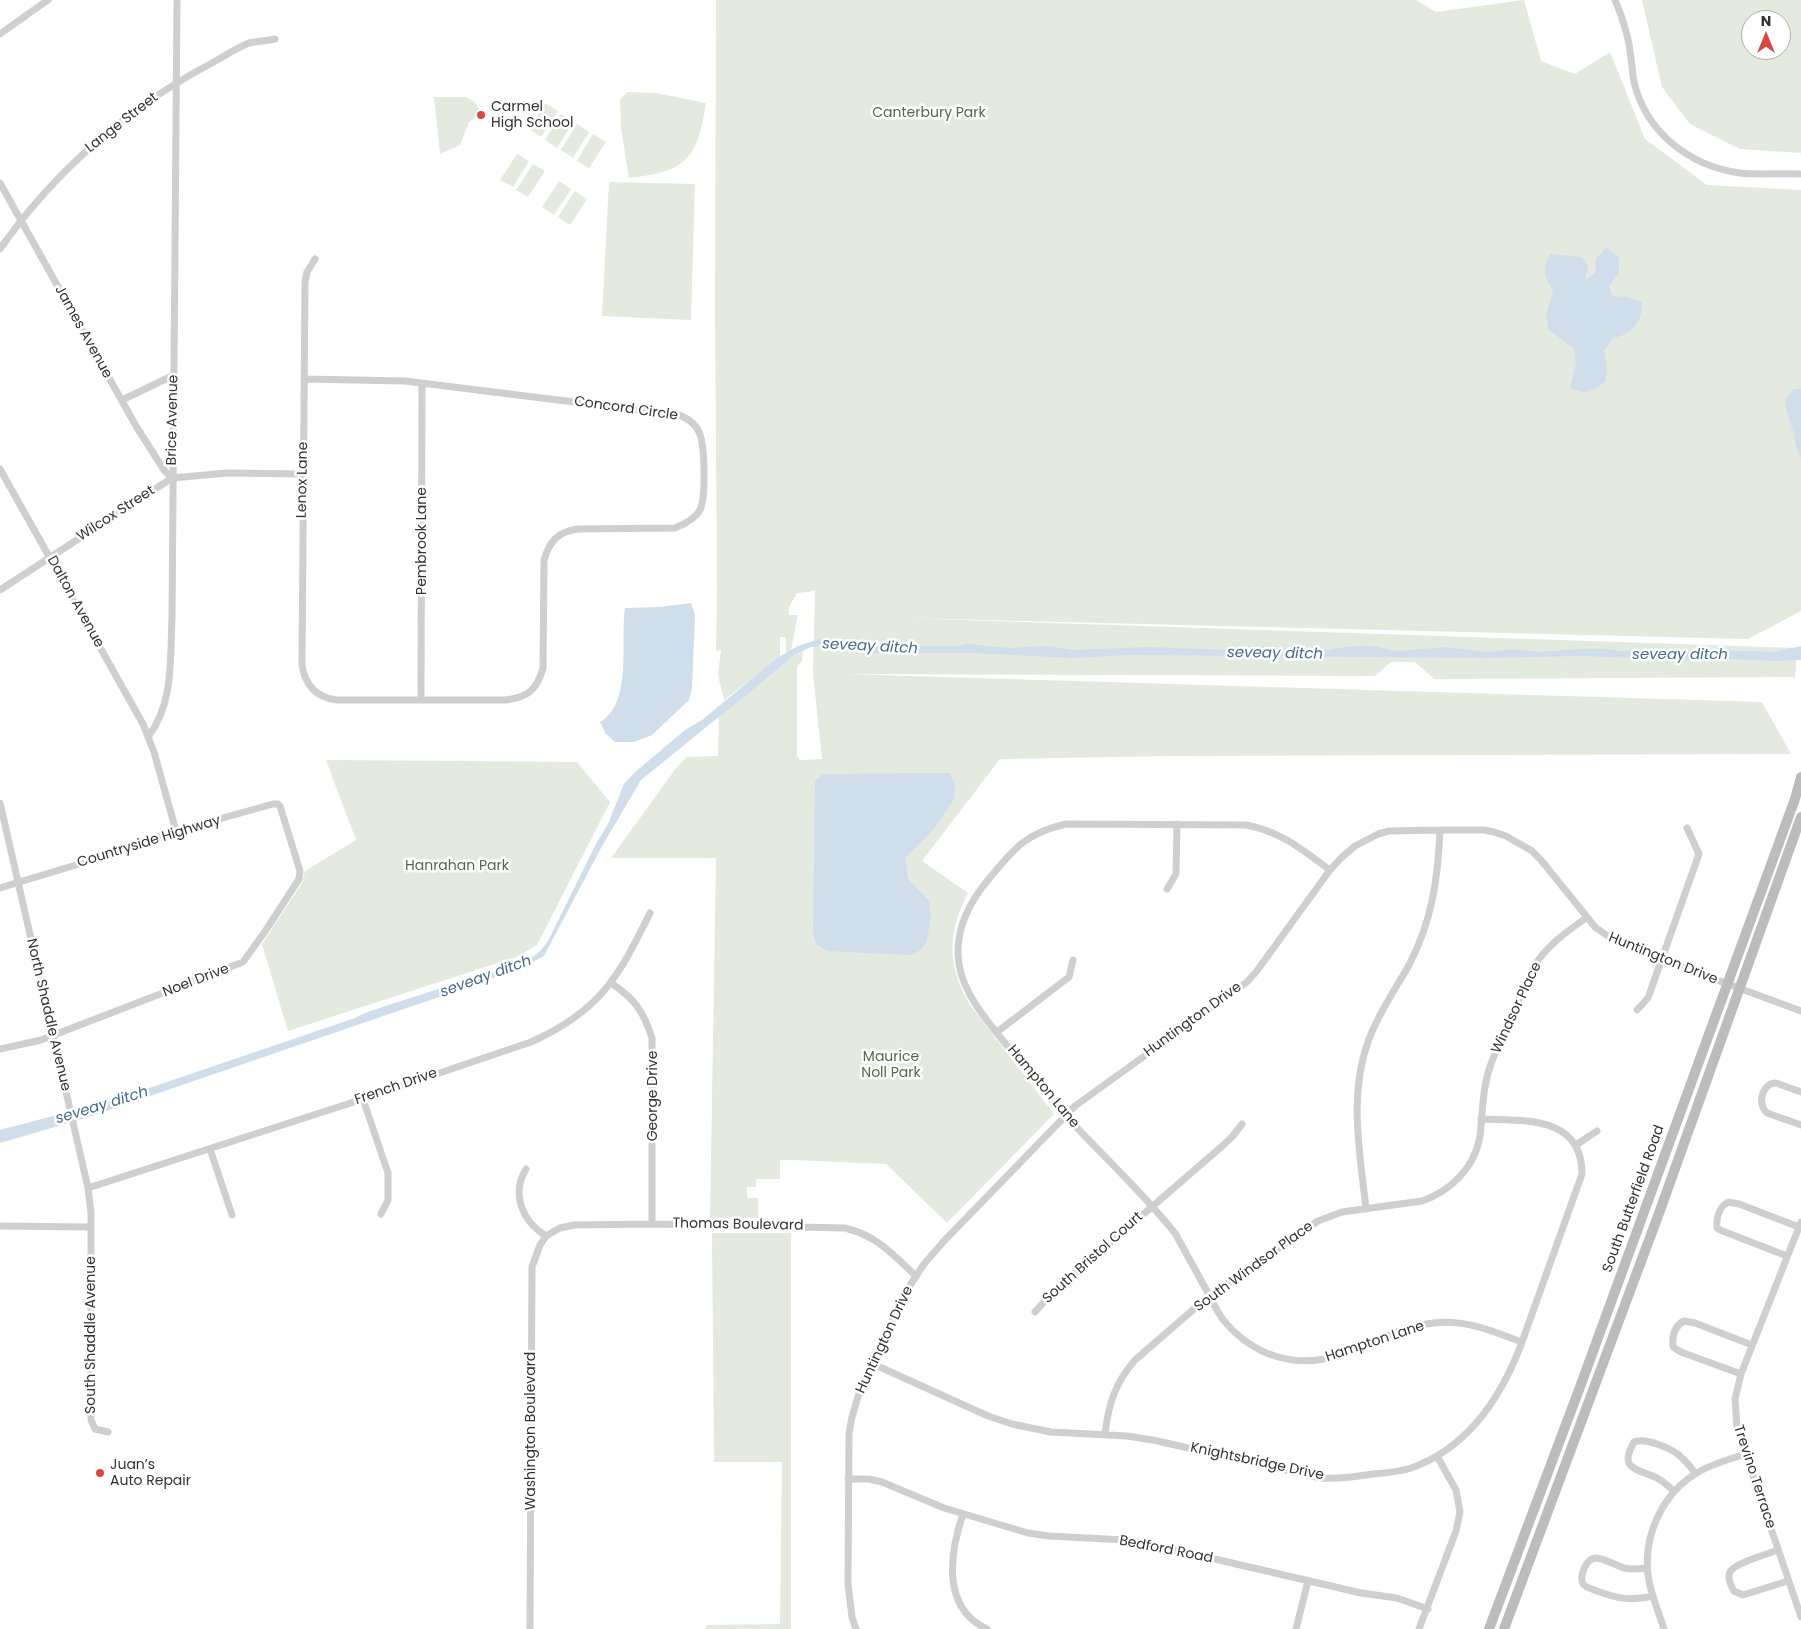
<!DOCTYPE html>
<meta charset="utf-8">
<style>
body{margin:0}
#map{position:relative;width:1801px;height:1629px;overflow:hidden;background:#fff;font-family:Poppins,sans-serif}
canvas{display:block}
.north{position:absolute;left:1741px;top:10px;width:50px;height:50px;box-sizing:border-box;background:#fff;border:1px solid #adadad;border-radius:50%;rotate:0deg;font-size:14px;font-weight:700;line-height:20px;text-align:center;color:#323232}
.north::after{content:'';display:block;margin:auto;width:18px;height:22px;background:#db4842;clip-path:polygon(50% 0,100% 100%,50% 72%,0 100%)}
</style>
<div id="map">
<canvas width="1801" height="1629"></canvas>
<div class="north">N</div>
</div>
<script>
const c = document.querySelector('canvas').getContext('2d');
c.lineJoin = 'round';
function fill(path, color) {
  c.fillStyle = color;
  c.fill(path, 'evenodd');
}
function trace(path, color, width, dash) {
  c.strokeStyle = color;
  c.lineWidth = width;
  c.lineCap = dash ? 'butt' : 'round';
  c.setLineDash(dash || []);
  c.stroke(path);
}
function write(font, color, halo, rows, align = 'center') {
  c.font = font + ' Poppins,sans-serif';
  c.lineWidth = 5;
  c.setLineDash([]);
  c.textBaseline = 'middle';
  c.strokeStyle = halo;
  c.fillStyle = color;
  for (const [text, x, y, turn = 0] of rows) {
    c.save();
    c.translate(x, y);
    c.rotate((+turn || 0) * Math.PI / 180);
    c.textAlign = isNaN(turn) ? turn : align;
    if (halo) c.strokeText(text, 0, 0);
    c.fillText(text, 0, 0);
    c.restore();
  }
}
const green = new Path2D(`
 M716,0H1416L1436,12L1524,0L1541,61L1575,74L1610,52L1645,139L1707,185L1801,190V611L1748,639L903,618L1797,648L1795,677L1434,679L1415,662H1391L1375,676L843,674L1762,702L1791,754L1171,756L1000,759L922,861L968,893C947,933 947,968 971,1006L1054,1114L947,1223L886,1164L791,1160H780V1179H756V1187H747V1198H758V1218H710L716,858H611L674,771L686,757L718,756L719,716L753,690L794,655L803,651L802,661L797,666V756L800,760L822,759L813,673L815,590L809,592L797,593L789,607V615H798L791,650L786,653V637H780V657L724,700L718,675L721,650L716,651L717,590L715,308Z
 M1642,0H1801V153L1740,149L1690,124L1662,87ZM1751,20H1781V50H1751Z
 M627,92L656,93L706,103C697,161 686,171 629,178L621,128L620,100Z
 M434,97H466L475,102L481,113L469,122L460,145L440,154Z
 M545,103L558,111L541,137L529,129Z
 M561,114L573,122L557,148L545,140Z
 M577,124L589,132L573,158L561,150Z
 M593,134L606,142L589,168L577,161Z
 M517,154L529,161L513,187L500,180Z
 M533,164L545,171L528,197L516,190Z
 M559,181L571,189L554,215L542,207Z
 M609,182L695,184L691,320L602,316Z
 M575,191L587,199L570,225L558,217Z
 M326,760L577,762L610,802L537,945L516,957L288,1031L262,944L302,883L305,871L356,840Z
 M712,1233H791V1629H706V1625L780,1624L782,1462H714Z`);
const water = new Path2D(`
 M1606,248L1619,258V273L1609,286L1612,296L1627,297L1642,302C1643,322 1632,334 1613,338L1604,351L1607,366L1606,381C1592,393 1587,395 1570,388L1576,363L1574,349L1548,329L1546,315L1553,290C1543,276 1543,270 1550,254L1581,257L1588,266L1585,281L1595,273L1596,259Z
 M1794,389H1801V458C1795,449 1796,441 1793,431C1790,420 1786,411 1785,400Z
 M691,603L695,615L692,688L689,700L652,735L634,742H615L606,734L600,722C633,704 620,640 625,608L661,607Z
 M820,639L853,646H888L895,643L908,646H959L968,644L1009,648L1048,646L1073,650L1148,647L1229,650L1262,647L1286,648L1305,651H1324L1338,648L1355,646H1373L1398,651L1445,647L1488,652L1512,649L1539,652L1580,649H1609L1621,651L1668,649L1703,652L1718,650L1774,652L1801,646V660L1775,661L1703,658L1693,660L1579,656L1487,658L1130,655L1073,658L972,653H867L823,646L811,647L794,655L753,690L715,720L641,780L601,848L544,956L523,967L480,983L284,1050L89,1117L0,1143V1130L117,1099L355,1018L367,1012L525,961C536,956 542,950 548,941L596,844L608,824L624,784L634,773L685,730L702,720L777,658L798,646Z
 M950,773L955,784L954,799L934,829L905,858L908,879L929,901L931,915L927,941L921,950L909,955L827,951L816,944L813,930L815,781L823,774Z`);
const minor = new Path2D(`
 M1615,0C1621,14 1626,29 1629,44C1631,56 1632,69 1634,82C1646,132 1689,166 1740,173C1760,175 1781,173 1801,174
 M0,34L48,0
 M0,183L136,426L164,470L172,478
 M0,249C54,172 128,107 212,63C223,57 236,48 249,43C257,41 266,41 275,39
 M304,379L405,381L679,415C688,419 695,423 699,432C705,444 706,498 700,510C695,519 685,524 675,528L578,529C558,532 550,540 544,560L543,668C537,690 528,697 506,700H336C316,697 305,685 302,665L305,282L307,272L315,259
 M122,400L174,375
 M0,469L143,724L154,752L176,831
 M0,590L172,478L227,473L303,474
 M421,699L422,384
 M148,737C174,704 170,657 172,618L177,0
 M0,803L88,1188L91,1213V1420L95,1429L108,1432
 M1330,870C1301,849 1282,832 1246,825L1066,824C1025,833 1013,850 988,880C968,904 954,932 959,964C964,996 989,1023 1009,1048C1027,1070 1045,1094 1065,1115C1097,1150 1133,1183 1164,1220L1175,1233C1186,1253 1197,1273 1208,1293C1213,1303 1218,1314 1225,1322C1239,1338 1255,1350 1275,1356C1337,1376 1376,1329 1434,1323C1466,1319 1494,1332 1522,1342
 M0,888L79,864L176,831L273,804H278L280,806L300,871L299,879L266,930L243,962L41,1040L0,1049
 M1167,889L1176,874L1177,824
 M611,983C634,998 644,1012 652,1038V1224
 M1637,1010L1648,998L1699,854L1687,828
 M997,1032L1069,977L1073,960
 M1801,1092L1776,1083L1770,1084C1761,1091 1758,1104 1767,1113L1801,1125
 M363,1099L388,1173V1200L381,1214
 M1576,1145L1597,1131
 M210,1149L232,1215
 M526,1169C511,1194 522,1221 546,1236
 M88,1188L363,1099L531,1042C600,1011 618,978 650,913
 M1366,1209C1360,1152 1348,1095 1369,1039C1379,1012 1395,990 1409,965C1432,921 1438,879 1440,830
 M1801,1222L1741,1374L1735,1399L1737,1428L1801,1617
 M0,1226L90,1227
 M1787,1256L1720,1230L1717,1228C1716,1218 1719,1207 1728,1202L1739,1204L1799,1227
 M1035,1312L1051,1294L1220,1148L1232,1137L1242,1124
 M871,1363L988,1416L1012,1424L1051,1432L1127,1436L1153,1440L1320,1478C1338,1479 1355,1477 1373,1474C1386,1473 1399,1472 1411,1468C1468,1448 1502,1396 1522,1342L1582,1174C1582,1115 1524,1121 1481,1119
 M1741,1374L1681,1352L1673,1347C1672,1336 1674,1326 1684,1321L1695,1323L1752,1345
 M1105,1435C1108,1405 1115,1383 1135,1360L1209,1296L1318,1221L1342,1212L1422,1201C1451,1191 1475,1167 1480,1136C1483,1111 1482,1088 1491,1064C1503,1031 1520,999 1534,966C1548,945 1566,932 1586,918
 M848,1479H869L882,1482L944,1508L1028,1533L1049,1536L1125,1540L1146,1543L1361,1593L1397,1598L1428,1609
 M1674,1491C1668,1486 1662,1480 1655,1477C1634,1468 1619,1468 1634,1442C1645,1437 1674,1449 1682,1458C1687,1462 1691,1468 1695,1473
 M963,1514C950,1552 941,1608 987,1629
 M1778,1550C1768,1554 1734,1563 1730,1572C1727,1578 1731,1586 1734,1591L1743,1595L1788,1581
 M1647,1568C1640,1569 1632,1570 1624,1568C1615,1565 1604,1558 1595,1558C1586,1559 1579,1576 1583,1584C1586,1588 1593,1589 1597,1591C1619,1599 1629,1601 1653,1596
 M530,1629L532,1267L540,1245L546,1236L560,1228L574,1225L652,1224L845,1228C878,1236 892,1254 916,1276
 M856,1629L852,1617L848,1584L849,1433L852,1417L860,1390L905,1293L924,1264L944,1241L1075,1106L1247,982L1256,972L1330,870L1341,858L1355,846L1378,834L1389,831L1440,830H1484L1494,832L1506,836L1532,851L1541,860L1595,927L1619,944L1801,1011
 M1296,1629L1308,1581
 M1419,1629L1456,1531L1460,1512L1456,1490L1437,1456
 M1664,1629C1659,1613 1652,1597 1649,1581C1641,1538 1662,1491 1702,1470C1715,1463 1731,1459 1745,1454`);
const secondary = new Path2D(`
 M1489,1629L1580,1387L1795,799L1801,777
 M1504,1629L1658,1216L1801,817`);
const markers = [
 [481,115,5,"#db4842"],
 [100,1473,5,"#db4842"]
];
const poiNames = [
 ["Carmel",491,107],
 ["High School",491,123],
 ["Juan’s",110,1465],
 ["Auto Repair",110,1481]
];
const parkNames = [
 ["Canterbury Park",929,113],
 ["Hanrahan Park",457,866],
 ["Maurice",891,1057],
 ["Noll Park",891,1073]
];
const streetNames = [
 ["Lange Street",122,123,-38],
 ["James Avenue",83,332,61],
 ["Concord Circle",626,409,8],
 ["Brice Avenue",173,420,-89],
 ["Lenox Lane",303,480,-89],
 ["Wilcox Street",116,514,-33],
 ["Pembrook Lane",422,541,-90],
 ["Dalton Avenue",75,602,61],
 ["Countryside Highway",149,842,-17],
 ["Huntington Drive",1663,959,22],
 ["Noel Drive",196,981,-21],
 ["Windsor Place",1517,1008,-65],
 ["North Shaddle Avenue",48,1015,77],
 ["Huntington Drive",1193,1020,-36],
 ["French Drive",396,1087,-19],
 ["Hampton Lane",1043,1087,50],
 ["George Drive",653,1096,-90],
 ["South Butterfield Road",1634,1199,-70],
 ["Thomas Boulevard",738,1225,1],
 ["South Bristol Court",1093,1258,-42],
 ["South Windsor Place",1254,1267,-36],
 ["South Shaddle Avenue",91,1335,-90],
 ["Huntington Drive",885,1340,-65],
 ["Hampton Lane",1375,1342,-18],
 ["Washington Boulevard",531,1431,-90],
 ["Knightsbridge Drive",1257,1462,12],
 ["Trevino Terrace",1754,1477,72],
 ["Bedford Road",1166,1550,11]
];
const waterNames = [
 ["seveay ditch",870,647,3],
 ["seveay ditch",1275,654,1],
 ["seveay ditch",1680,655],
 ["seveay ditch",486,977,-20],
 ["seveay ditch",102,1106,-17]
];
fill(green, '#e4eadf');
fill(water, '#d0ddeb');
trace(minor, '#cfcfcf', 7);
trace(secondary, '#bcbcbc', 10);
for (const [x, y, r, color] of markers) {
  const dot = new Path2D();
  dot.arc(x, y, r, 0, 2 * Math.PI);
  c.fillStyle = color;
  c.fill(dot);
  trace(dot, '#fff', 2);
}
write('14px', '#323232', '#fff', poiNames, 'left');
write('14px', '#506c41', '#fff', parkNames);
write('14px', '#323232', '#fff', streetNames);
write('italic 15px', '#446a90', '#fff', waterNames);
</script>
